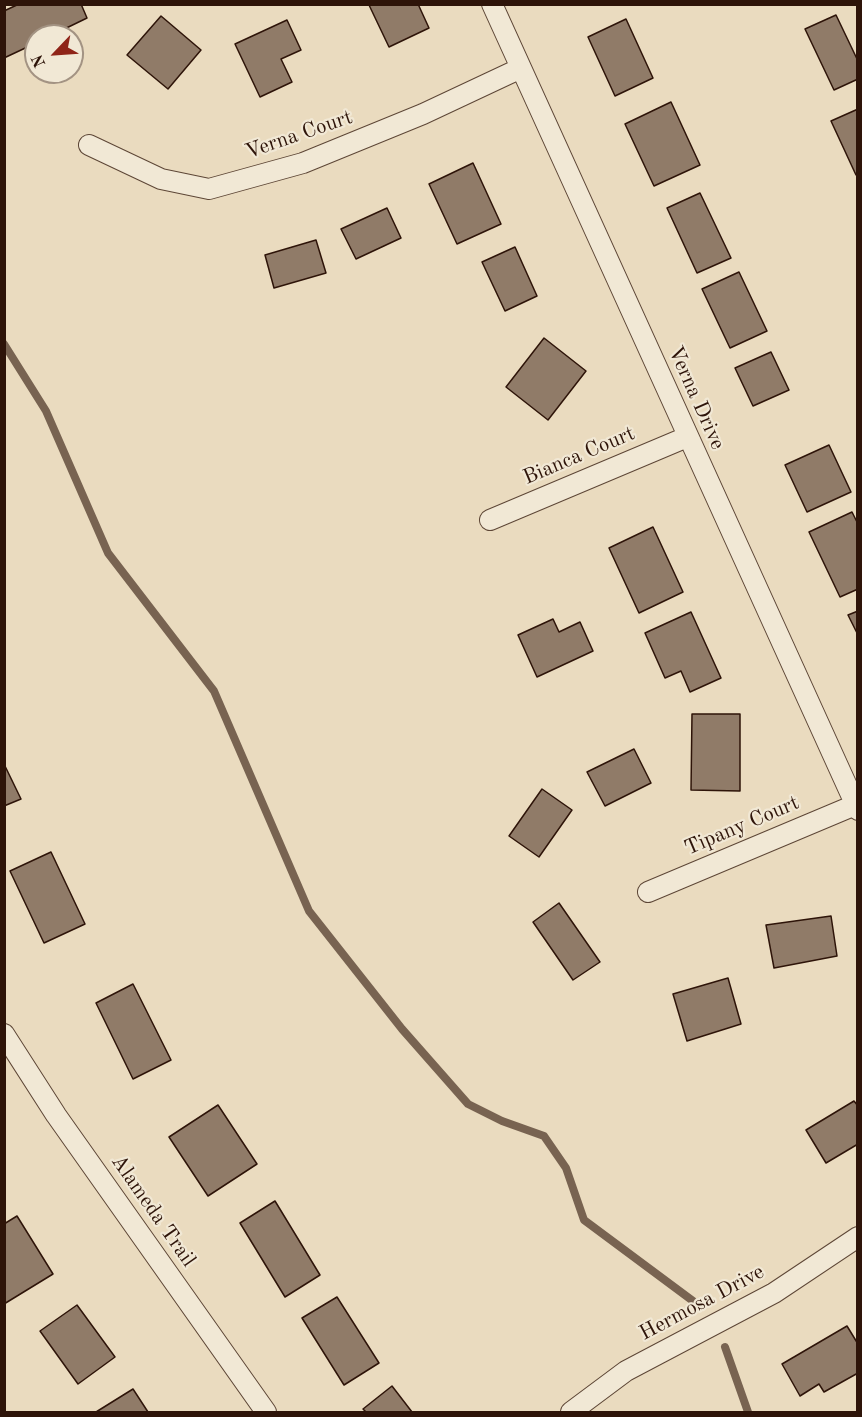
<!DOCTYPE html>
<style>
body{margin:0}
#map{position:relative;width:862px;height:1417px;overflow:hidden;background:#eadbbf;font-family:"Old Standard TT",serif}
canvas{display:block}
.frame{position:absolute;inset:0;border:6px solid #2e1409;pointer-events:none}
.north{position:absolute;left:24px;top:24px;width:60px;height:60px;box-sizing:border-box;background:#f1e8d5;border:2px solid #a39383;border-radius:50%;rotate:245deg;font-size:16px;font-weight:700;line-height:24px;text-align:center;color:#2e1409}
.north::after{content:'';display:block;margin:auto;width:21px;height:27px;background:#8f2418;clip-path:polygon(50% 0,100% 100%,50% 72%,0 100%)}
</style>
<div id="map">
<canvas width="862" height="1417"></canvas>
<div class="frame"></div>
<div class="north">N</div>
</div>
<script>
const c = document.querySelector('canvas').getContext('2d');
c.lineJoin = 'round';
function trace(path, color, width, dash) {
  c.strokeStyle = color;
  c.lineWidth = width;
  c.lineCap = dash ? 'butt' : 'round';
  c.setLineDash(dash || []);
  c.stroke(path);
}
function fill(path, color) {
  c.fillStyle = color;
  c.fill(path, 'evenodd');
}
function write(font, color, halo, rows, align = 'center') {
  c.font = font + ' "Old Standard TT",serif';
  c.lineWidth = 4.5;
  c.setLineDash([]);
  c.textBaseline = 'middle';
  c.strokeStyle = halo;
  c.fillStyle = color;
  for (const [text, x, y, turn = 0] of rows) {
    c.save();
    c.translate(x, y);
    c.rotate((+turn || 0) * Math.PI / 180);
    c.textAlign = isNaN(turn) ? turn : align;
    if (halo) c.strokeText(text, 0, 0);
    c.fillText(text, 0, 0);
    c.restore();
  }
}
const stream = new Path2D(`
 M4,344L46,411L108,553L214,691L309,911L402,1029L468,1104L502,1121L544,1136L566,1168L584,1220L693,1301
 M725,1347L748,1412`);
const building = new Path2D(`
 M19,4H81L87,18L50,36H36V43L4,58V11Z
 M418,4L429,28L389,47L369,5Z
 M836,15L858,61V79L834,90L805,29Z
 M161,16L201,50L168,89L127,55Z
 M626,19L653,78L615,96L588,37Z
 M287,20L301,50L281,59L292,82L260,97L235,44Z
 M671,102L700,165L654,186L625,124Z
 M858,109V175H856L831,121Z
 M473,163L501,224L457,244L429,184Z
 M700,193L731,258L697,273L667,208Z
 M387,208L401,238L356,259L341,229Z
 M316,240L326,273L274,288L265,255Z
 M515,247L537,296L505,311L482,262Z
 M739,272L767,331L730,348L702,289Z
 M544,338L586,371L548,420L506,387Z
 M771,352L789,390L753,406L735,368Z
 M829,445L851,492L807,512L785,465Z
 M852,512L858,524V589L840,597L809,532Z
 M653,527L683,592L639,613L609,548Z
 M858,611V635L848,615Z
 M691,612L721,678L690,692L681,671L665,678L645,633Z
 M553,619L559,632L580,622L593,651L537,677L518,635Z
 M692,714H740V791L691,790Z
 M634,749L651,783L605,806L587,772Z
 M4,764L21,799L4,806Z
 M542,789L572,810L539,857L509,836Z
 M51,852L85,924L44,943L10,871Z
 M559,903L600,962L573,980L533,922Z
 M831,916L837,956L774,968L766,925Z
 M728,978L741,1024L687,1041L673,994Z
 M133,984L171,1060L133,1079L96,1003Z
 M854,1101L858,1106V1144L826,1163L806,1130Z
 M218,1105L257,1164L208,1196L169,1137Z
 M275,1201L320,1275L285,1297L240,1223Z
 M17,1216L53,1274L4,1304V1224Z
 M337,1297L379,1363L344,1385L302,1318Z
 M77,1305L115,1357L78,1384L40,1331Z
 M847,1326L858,1344V1373L824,1392L819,1384L800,1396L782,1364Z
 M392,1386L412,1412H366L363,1409Z
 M133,1389L148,1412H96Z`);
const minor = new Path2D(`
 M492,4L858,810
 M89,145L161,179L209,189L303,163L423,114L521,68
 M490,520L687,437
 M648,892L855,805
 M4,1034L56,1115L266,1412
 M571,1412L626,1371L774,1293L858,1237`);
const streetNames = [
 ["Verna Court",299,135,-19],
 ["Verna Drive",696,398,66],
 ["Bianca Court",579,456,-23],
 ["Tipany Court",742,826,-23],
 ["Alameda Trail",153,1211,55],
 ["Hermosa Drive",702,1303,-28]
];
trace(stream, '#786351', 8);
fill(building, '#907b68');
trace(building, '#2e1409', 1.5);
trace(minor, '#5d4636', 22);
trace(minor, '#f1e8d5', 20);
write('21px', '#2e1409', '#f1e8d5', streetNames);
</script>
